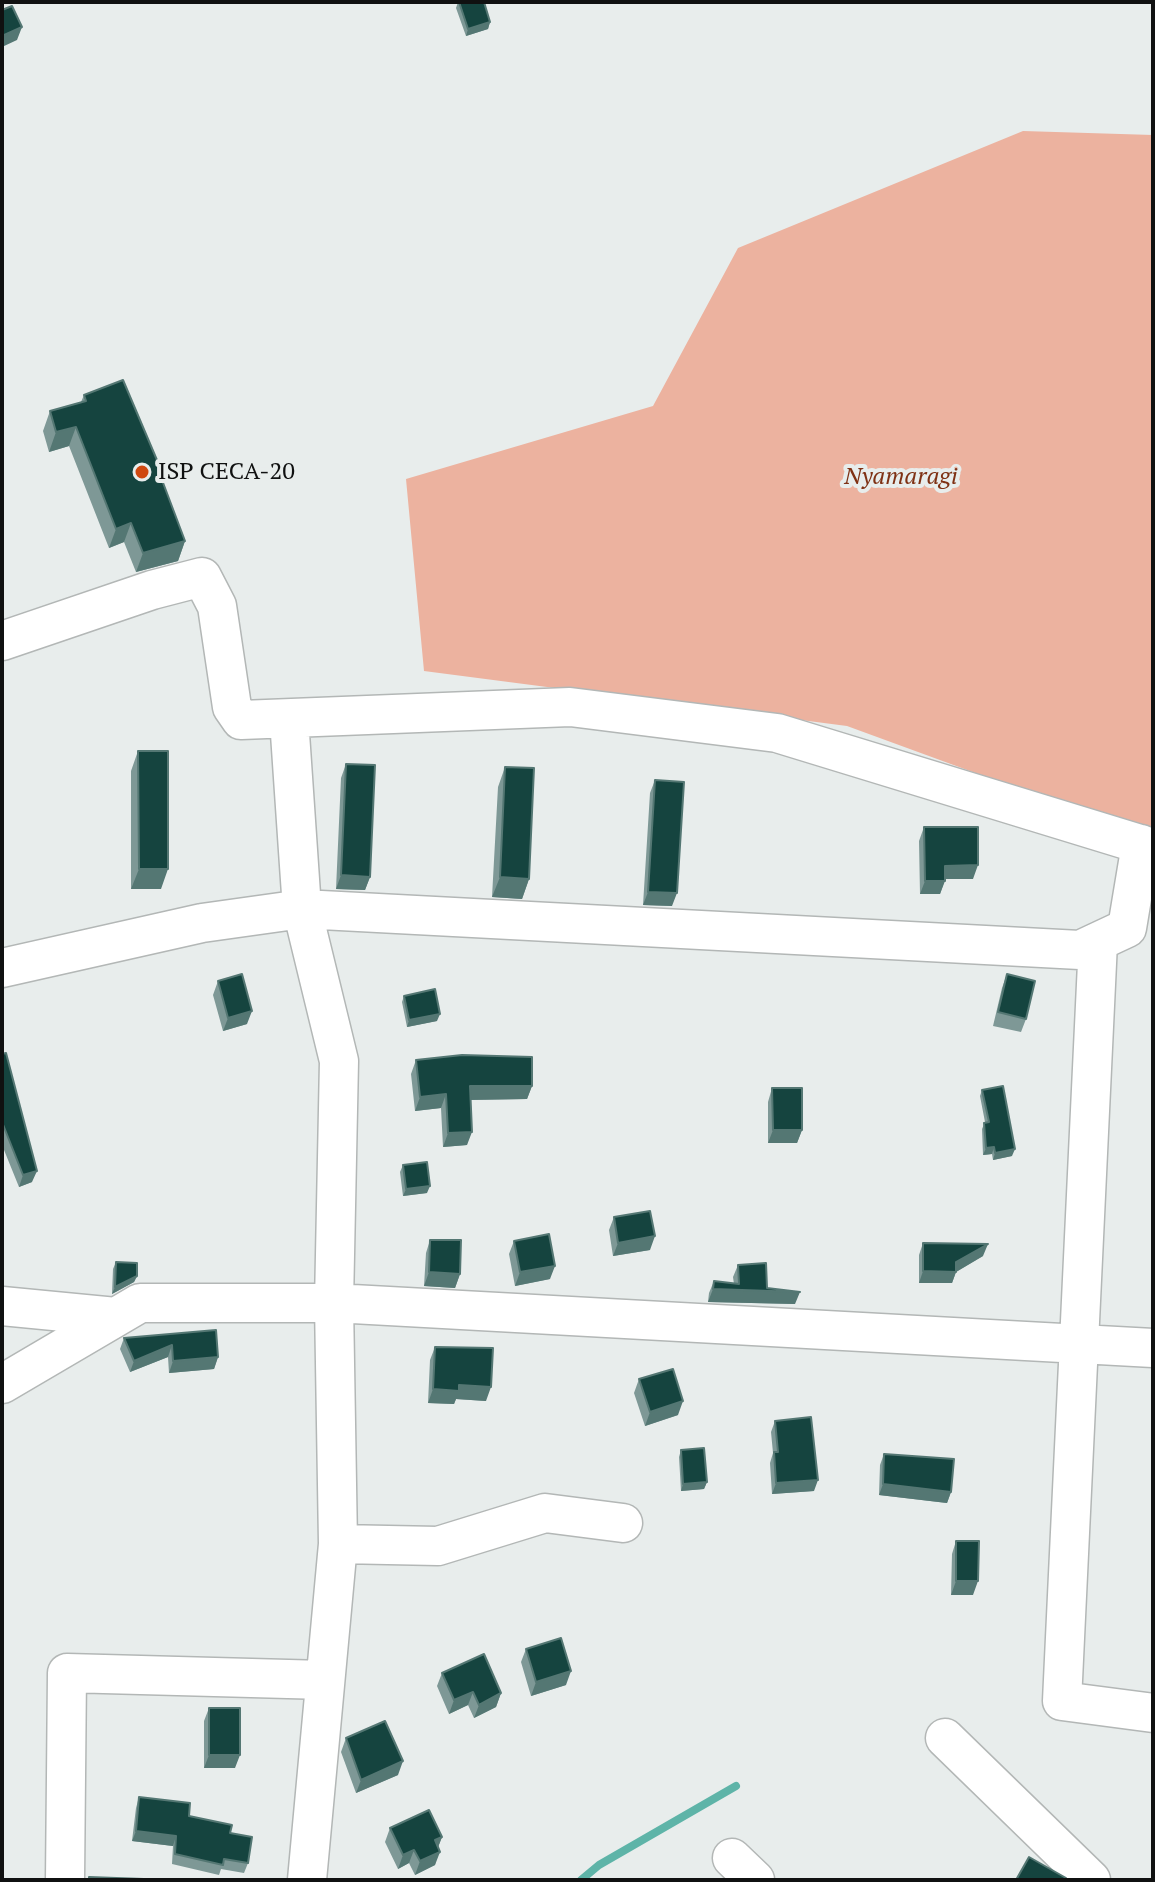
<!DOCTYPE html>
<style>
body{margin:0}
#map{position:relative;width:1155px;height:1882px;overflow:hidden;background:#e8edec;font-family:"PT Serif",serif}
canvas{display:block}
.frame{position:absolute;inset:0;border:4px solid #101111;pointer-events:none}
</style>
<div id="map">
<canvas width="1155" height="1882"></canvas>
<div class="frame"></div>
</div>
<script>
const c = document.querySelector('canvas').getContext('2d');
c.lineJoin = 'round';
function fill(path, color) {
  c.fillStyle = color;
  c.fill(path, 'evenodd');
}
function trace(path, color, width, dash) {
  c.strokeStyle = color;
  c.lineWidth = width;
  c.lineCap = dash ? 'butt' : 'round';
  c.setLineDash(dash || []);
  c.stroke(path);
}
function write(font, color, halo, rows, align = 'center') {
  c.font = font + ' "PT Serif",serif';
  c.lineWidth = 8;
  c.setLineDash([]);
  c.textBaseline = 'middle';
  c.strokeStyle = halo;
  c.fillStyle = color;
  for (const [text, x, y, turn = 0] of rows) {
    c.save();
    c.translate(x, y);
    c.rotate((+turn || 0) * Math.PI / 180);
    c.textAlign = isNaN(turn) ? turn : align;
    if (halo) c.strokeText(text, 0, 0);
    c.fillText(text, 0, 0);
    c.restore();
  }
}
const green = new Path2D(`
 M1023,131L1153,135V838L847,726L424,671L406,479L653,406L738,248Z`);
const stream = new Path2D(`
 M581,1880L599,1865L736,1786`);
const minor = new Path2D(`
 M2,641L152,590L202,577L217,606L232,707L241,720L570,707L777,733L1153,848
 M289,719L302,909L339,1061L334,1303L338,1544L307,1880
 M1098,942L1062,1701L1153,1713
 M2,968L202,923L302,909L1080,950L1127,928L1141,844
 M2,1306L116,1317
 M2,1384L140,1303H334L1153,1348
 M338,1544L438,1546L545,1513L623,1523
 M945,1738L1091,1880
 M732,1858L755,1880
 M65,1880L67,1673L325,1680`);
const wall = new Path2D(`
 M458,2H484L490,22L488,29L466,36L456,8Z
 M84,395L163,484L185,541L178,561L136,572L124,542L109,548L69,446L49,452L43,431L50,411L81,402Z
 M138,751L161,889H131V771Z
 M346,764L370,877L365,890L336,889L341,778Z
 M505,767L529,879L522,899L492,897L498,787Z
 M655,780L672,906L643,905L650,793Z
 M924,827L973,879H945L940,894H920L919,841Z
 M1007,974L1026,1019L1021,1032L993,1026L1002,988Z
 M218,981L247,1024L223,1031L213,995Z
 M404,996L437,1021L407,1027L402,1002Z
 M2,1054L32,1182L19,1187L2,1145Z
 M416,1060L532,1086L527,1099L471,1100L467,1145L443,1147L441,1108L415,1111L411,1074Z
 M772,1088L802,1130L797,1143H768V1102Z
 M982,1090L1012,1156L993,1160L992,1154L983,1155L982,1129L985,1122L980,1096Z
 M403,1165L427,1193L403,1196L400,1172Z
 M614,1217L650,1250L613,1256L609,1230Z
 M430,1240L460,1274L455,1288L424,1286L426,1253Z
 M514,1241L550,1279L515,1286L509,1254Z
 M923,1243L983,1256L956,1272L952,1283H919V1255Z
 M116,1262L137,1276L134,1282L112,1294L113,1269Z
 M738,1265L767,1288L795,1304L708,1302L709,1293L714,1281L734,1284L733,1277Z
 M216,1330L218,1357L214,1369L169,1373L168,1357L130,1372L120,1349L124,1338Z
 M435,1347L486,1401L456,1399L454,1404L428,1403L430,1360Z
 M639,1379L678,1415L645,1426L634,1393Z
 M775,1421L814,1491L772,1494L770,1463L773,1453L771,1432Z
 M681,1450L707,1482L704,1489L681,1491L679,1457Z
 M884,1454L951,1492L947,1503L879,1495L880,1465Z
 M956,1541L973,1595H951L952,1554Z
 M526,1649L566,1685L531,1696L521,1662Z
 M442,1673L501,1693L496,1707L474,1718L468,1705L449,1714L437,1686Z
 M209,1708L235,1768H204V1721Z
 M346,1738L398,1775L356,1793L341,1752Z
 M139,1797L230,1833L248,1863L244,1873L221,1869L219,1875L172,1864L173,1846L132,1841L136,1808Z
 M390,1828L442,1837L438,1847L435,1865L415,1875L409,1863L398,1869L385,1842Z`);
const shadedWall = new Path2D(`
 M490,22L488,29L466,36L468,29Z
 M22,27L17,40L2,47V36Z
 M76,427L69,446L49,452L56,432Z
 M131,523L124,542L109,548L116,529Z
 M185,541L178,561L136,572L143,553Z
 M978,865L973,879H941L945,866Z
 M139,869H168L161,889H131Z
 M341,875L370,877L365,890L336,889Z
 M500,877L529,879L522,899L492,897Z
 M925,881H945L940,894H920Z
 M648,892L677,893L672,906L643,905Z
 M252,1011L247,1024L223,1031L228,1018Z
 M440,1014L437,1021L407,1027L409,1020Z
 M470,1086H532L527,1099L465,1100Z
 M446,1094L441,1108L415,1111L420,1097Z
 M773,1130H802L797,1143H768Z
 M472,1132L467,1145L443,1147L448,1133Z
 M994,1147L992,1154L983,1155L986,1148Z
 M1015,1149L1012,1156L993,1160L995,1153Z
 M37,1171L32,1182L19,1187L23,1175Z
 M430,1186L427,1193L403,1196L406,1189Z
 M655,1236L650,1250L613,1256L618,1243Z
 M988,1244L983,1256L956,1272L952,1283H919L923,1271L956,1262Z
 M555,1266L550,1279L515,1286L520,1272Z
 M429,1272L460,1274L455,1288L424,1286Z
 M137,1276L134,1282L112,1294L115,1287Z
 M713,1289L800,1292L795,1304L708,1302Z
 M172,1345L168,1357L130,1372L134,1361Z
 M218,1357L214,1369L169,1373L173,1361Z
 M459,1385L491,1387L486,1401L456,1399L454,1404L428,1403L433,1389Z
 M683,1401L678,1415L645,1426L650,1412Z
 M818,1480L814,1491L772,1494L776,1483Z
 M707,1482L704,1489L681,1491L683,1484Z
 M883,1484L951,1492L947,1503L879,1495Z
 M956,1581H978L973,1595H951Z
 M571,1671L566,1685L531,1696L536,1682Z
 M473,1692L468,1705L449,1714L454,1700Z
 M501,1693L496,1707L474,1718L479,1705Z
 M209,1755H240L235,1768H204Z
 M403,1761L398,1775L356,1793L361,1780Z
 M136,1831L176,1836L173,1846L132,1841Z
 M442,1837L437,1850L435,1840Z
 M414,1850L409,1863L398,1869L403,1855Z
 M440,1852L435,1865L415,1875L420,1861Z`);
const building = new Path2D(`
 M459,2H484L490,22L468,29Z
 M12,6L22,27L2,36V10Z
 M123,380L165,479L162,480L185,541L143,553L131,523L116,529L76,427L56,432L50,411L86,401L84,395Z
 M138,751H168V869H139Z
 M346,764L375,765L370,877L341,875Z
 M505,767L534,768L529,879L500,877Z
 M655,780L684,782L677,893L648,892Z
 M924,827H978V865L945,866V881H925Z
 M242,974L252,1011L228,1018L218,981Z
 M1007,974L1035,981L1026,1019L998,1012Z
 M435,989L440,1014L409,1020L404,996Z
 M6,1053L37,1171L23,1175L2,1122V1054Z
 M462,1055L532,1057V1086H470L472,1132L448,1133L446,1094L420,1097L416,1060Z
 M1003,1086L1015,1149L995,1153L994,1147L986,1148L984,1123L989,1122L982,1090Z
 M772,1088H802V1130H773Z
 M427,1162L430,1186L406,1189L403,1165Z
 M650,1211L655,1236L618,1243L614,1217Z
 M549,1234L555,1266L520,1272L514,1241Z
 M430,1240H461L460,1274L429,1272Z
 M923,1243L988,1244L956,1262V1272L923,1271Z
 M116,1262L137,1263V1276L115,1287Z
 M766,1263L767,1288L800,1292L713,1289L714,1281L739,1284L738,1265Z
 M216,1330L218,1357L173,1361L172,1345L134,1361L124,1338Z
 M435,1347L493,1348L491,1387L459,1385V1391L433,1389Z
 M673,1369L683,1401L650,1412L639,1379Z
 M811,1417L818,1480L776,1483L774,1452H778L775,1421Z
 M704,1448L707,1482L683,1484L681,1450Z
 M884,1454L954,1459L951,1492L883,1484Z
 M956,1541H979L978,1581H956Z
 M561,1638L571,1671L536,1682L526,1649Z
 M484,1654L501,1693L479,1705L473,1692L454,1700L442,1673Z
 M209,1708H240V1755H209Z
 M385,1721L403,1761L361,1780L346,1738Z
 M139,1797L190,1803L189,1816L232,1825L230,1833L252,1837L248,1863L224,1859L223,1865L175,1854L176,1836L136,1831Z
 M429,1810L442,1837L435,1840L440,1852L420,1861L414,1850L403,1855L390,1828Z
 M1029,1857L1066,1878L1065,1880H1016Z
 M89,1877L171,1880H89Z`);
const markers = [
 [142,472,8,"#cf480f"]
];
const poiNames = [
 ["ISP CECA-20",158,472]
];
const parkNames = [
 ["Nyamaragi",901,477]
];
fill(green, '#ecb29f');
trace(stream, '#5eb4a8', 8);
trace(minor, '#b3b7b6', 41);
trace(minor, '#fff', 38);
fill(wall, '#7e9896');
fill(shadedWall, '#547773');
fill(building, '#15443f');
trace(building, '#547773', 2);
for (const [x, y, r, color] of markers) {
  const dot = new Path2D();
  dot.arc(x, y, r, 0, 2 * Math.PI);
  c.fillStyle = color;
  c.fill(dot);
  trace(dot, '#e8edec', 3);
}
write('24px', '#101111', '#e8edec', poiNames, 'left');
write('italic 24px', '#7f3114', '#e8edec', parkNames);
</script>
